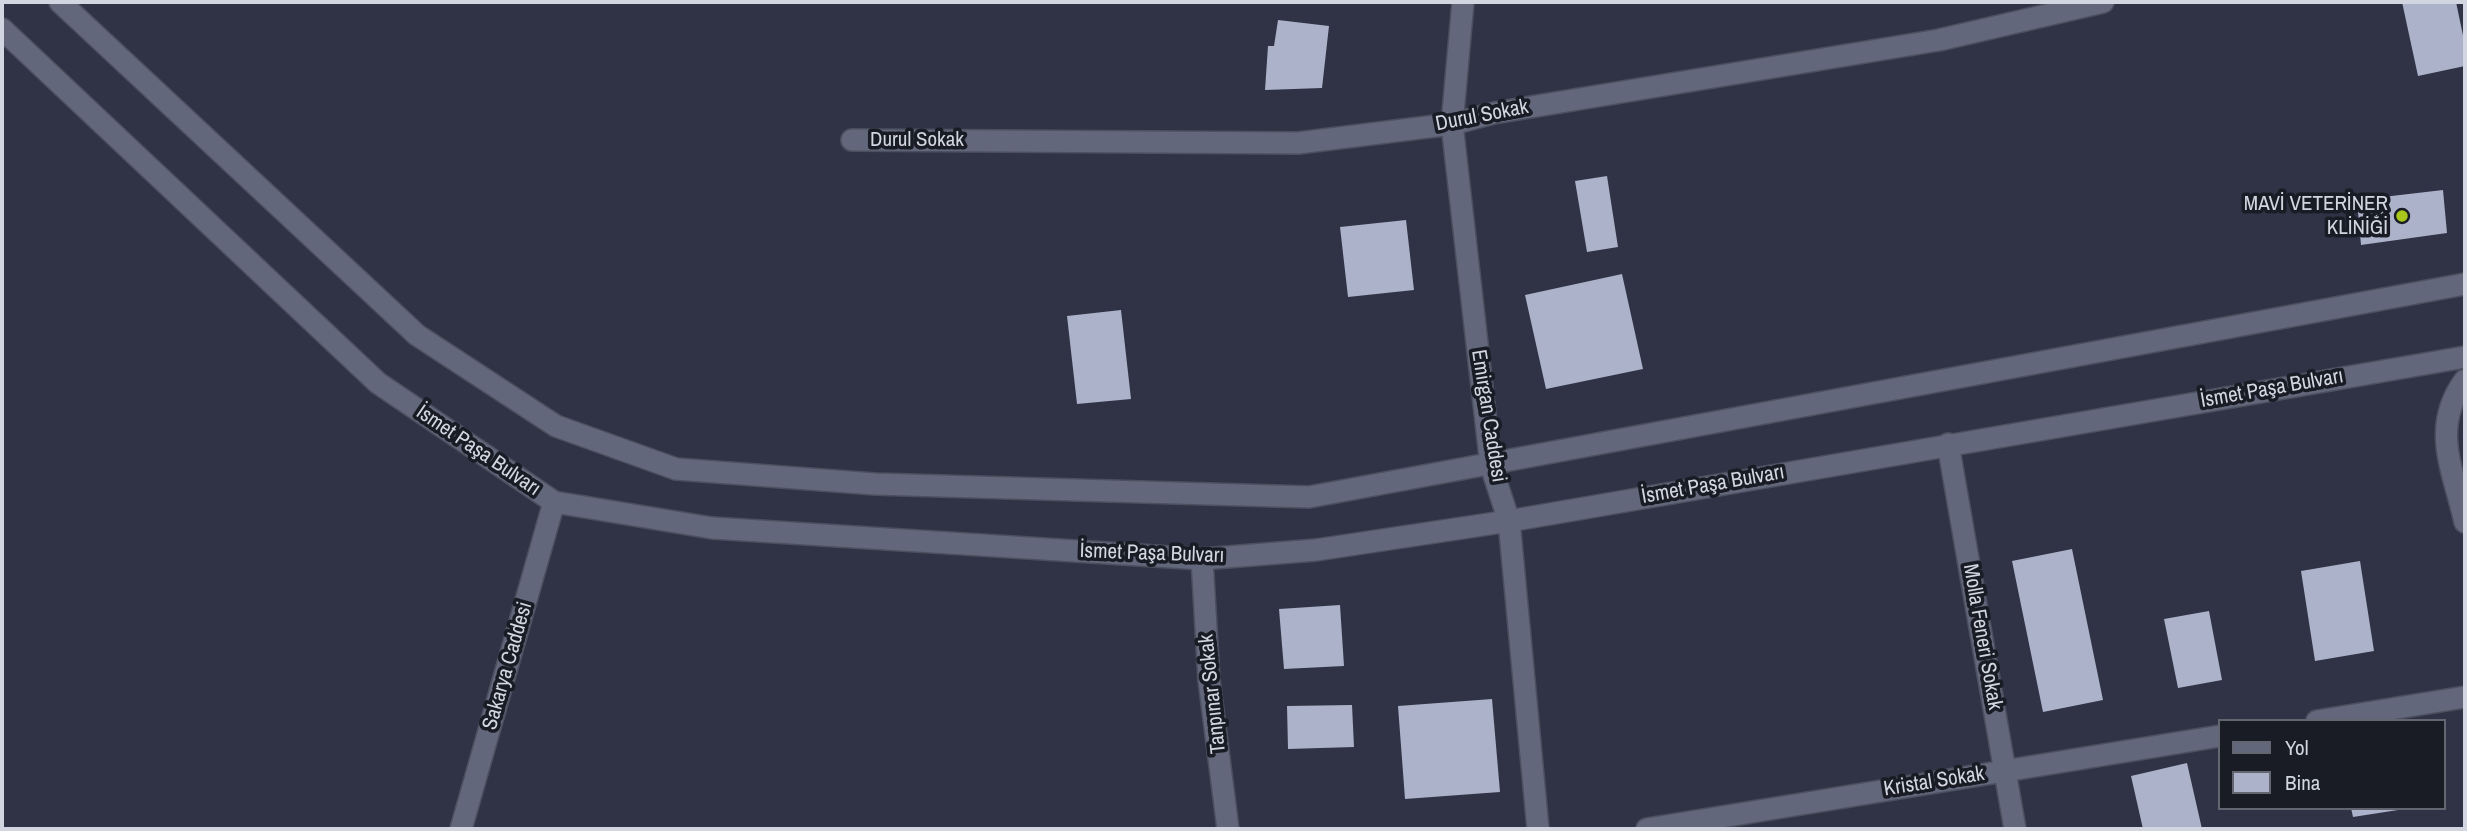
<!DOCTYPE html>
<meta charset="utf-8">
<style>
body{margin:0}
#map{position:relative;width:2467px;height:831px;overflow:hidden;background:#2f3345;font-family:"Archivo Narrow",sans-serif}
canvas{display:block}
.frame{position:absolute;inset:0;border:4px solid #d2d6e1;pointer-events:none}
.legend{position:absolute;left:2218px;top:719px;width:228px;height:91px;box-sizing:border-box;background:#191c24;border:2px solid #636670;margin:0;padding:9px 12px;list-style:none;font-size:21px;color:#d2d6e1}
.legend li{display:flex;align-items:center;gap:14px;height:35px}
.legend b{width:35px;border:2px solid #636670}
</style>
<div id="map">
<canvas width="2467" height="831"></canvas>
<div class="frame"></div>
<ul class="legend">
<li><b style="height:9px;background:#62677b"></b>Yol</li>
<li><b style="height:19px;background:#acb2c9"></b>Bina</li>
</ul>
</div>
<script>
const c = document.querySelector('canvas').getContext('2d');
c.lineJoin = 'round';
function fill(path, color) {
  c.fillStyle = color;
  c.fill(path, 'evenodd');
}
function trace(path, color, width, dash) {
  c.strokeStyle = color;
  c.lineWidth = width;
  c.lineCap = dash ? 'butt' : 'round';
  c.setLineDash(dash || []);
  c.stroke(path);
}
function write(font, color, halo, rows, align = 'center') {
  c.font = font + ' "Archivo Narrow",sans-serif';
  c.lineWidth = 7;
  c.setLineDash([]);
  c.textBaseline = 'middle';
  c.strokeStyle = halo;
  c.fillStyle = color;
  for (const [text, x, y, turn = 0] of rows) {
    c.save();
    c.translate(x, y);
    c.rotate((+turn || 0) * Math.PI / 180);
    c.textAlign = isNaN(turn) ? turn : align;
    if (halo) c.strokeText(text, 0, 0);
    c.fillText(text, 0, 0);
    c.restore();
  }
}
const building = new Path2D(`
 M2402,2H2456L2465,45V66L2418,76Z
 M1278,20L1329,26L1322,88L1265,90L1268,46H1274Z
 M1607,176L1618,247L1587,252L1575,181Z
 M2443,190L2447,233L2361,245L2357,200Z
 M1406,220L1414,290L1348,297L1340,227Z
 M1622,274L1643,369L1546,389L1525,295Z
 M1121,310L1131,399L1077,404L1067,316Z
 M2072,549L2103,700L2043,712L2012,561Z
 M2360,561L2374,651L2315,661L2301,571Z
 M1340,605L1344,666L1284,669L1279,609Z
 M2209,611L2222,680L2178,688L2164,619Z
 M1492,699L1500,792L1405,799L1398,706Z
 M1352,705L1354,747L1288,749L1287,706Z
 M2187,763L2202,829H2143L2131,776Z
 M2351,808H2397L2398,810L2353,817Z`);
const street = new Path2D(`
 M1463,2L1452,124L1491,466L1509,521L1538,829
 M852,140L1298,143L1452,124L1494,113L1939,40L2103,2
 M2465,380C2430,428 2453,469 2465,522
 M1948,444L2015,829
 M1202,559L1209,680L1228,829
 M2317,721L2465,697
 M461,829L554,502
 M1647,829L2220,736`);
const secondary = new Path2D(`
 M60,2L417,335L556,426L676,469L875,484L1309,497L2465,284
 M2,29L378,383L554,502L712,528L1202,559L1316,550L1509,521L2465,357`);
const markers = [
 [2402,216,7,"#a9c71b"]
];
const streetNames = [
 ["Durul Sokak",1482,116,-11],
 ["Durul Sokak",917,140],
 ["İsmet Paşa Bulvarı",2272,389,-10],
 ["Emirgan Caddesi",1488,416,81],
 ["İsmet Paşa Bulvarı",478,451,34],
 ["İsmet Paşa Bulvarı",1713,485,-10],
 ["İsmet Paşa Bulvarı",1152,554,2],
 ["Molla Feneri Sokak",1982,637,80],
 ["Sakarya Caddesi",508,666,-74],
 ["Tanpınar Sokak",1213,694,-96],
 ["Kristal Sokak",1934,782,-9]
];
const poiNames = [
 ["MAVİ VETERİNER",2388,204],
 ["KLİNİĞİ",2388,228]
];
fill(building, '#acb2c9');
trace(street, '#4b4f5e', 24);
trace(secondary, '#4b4f5e', 24);
trace(street, '#62677b', 21);
trace(secondary, '#62677b', 21);
for (const [x, y, r, color] of markers) {
  const dot = new Path2D();
  dot.arc(x, y, r, 0, 2 * Math.PI);
  c.fillStyle = color;
  c.fill(dot);
  trace(dot, '#191c24', 2.5);
}
write('21px', '#d2d6e1', '#191c24', streetNames);
write('21px', '#d2d6e1', '#191c24', poiNames, 'right');
</script>
